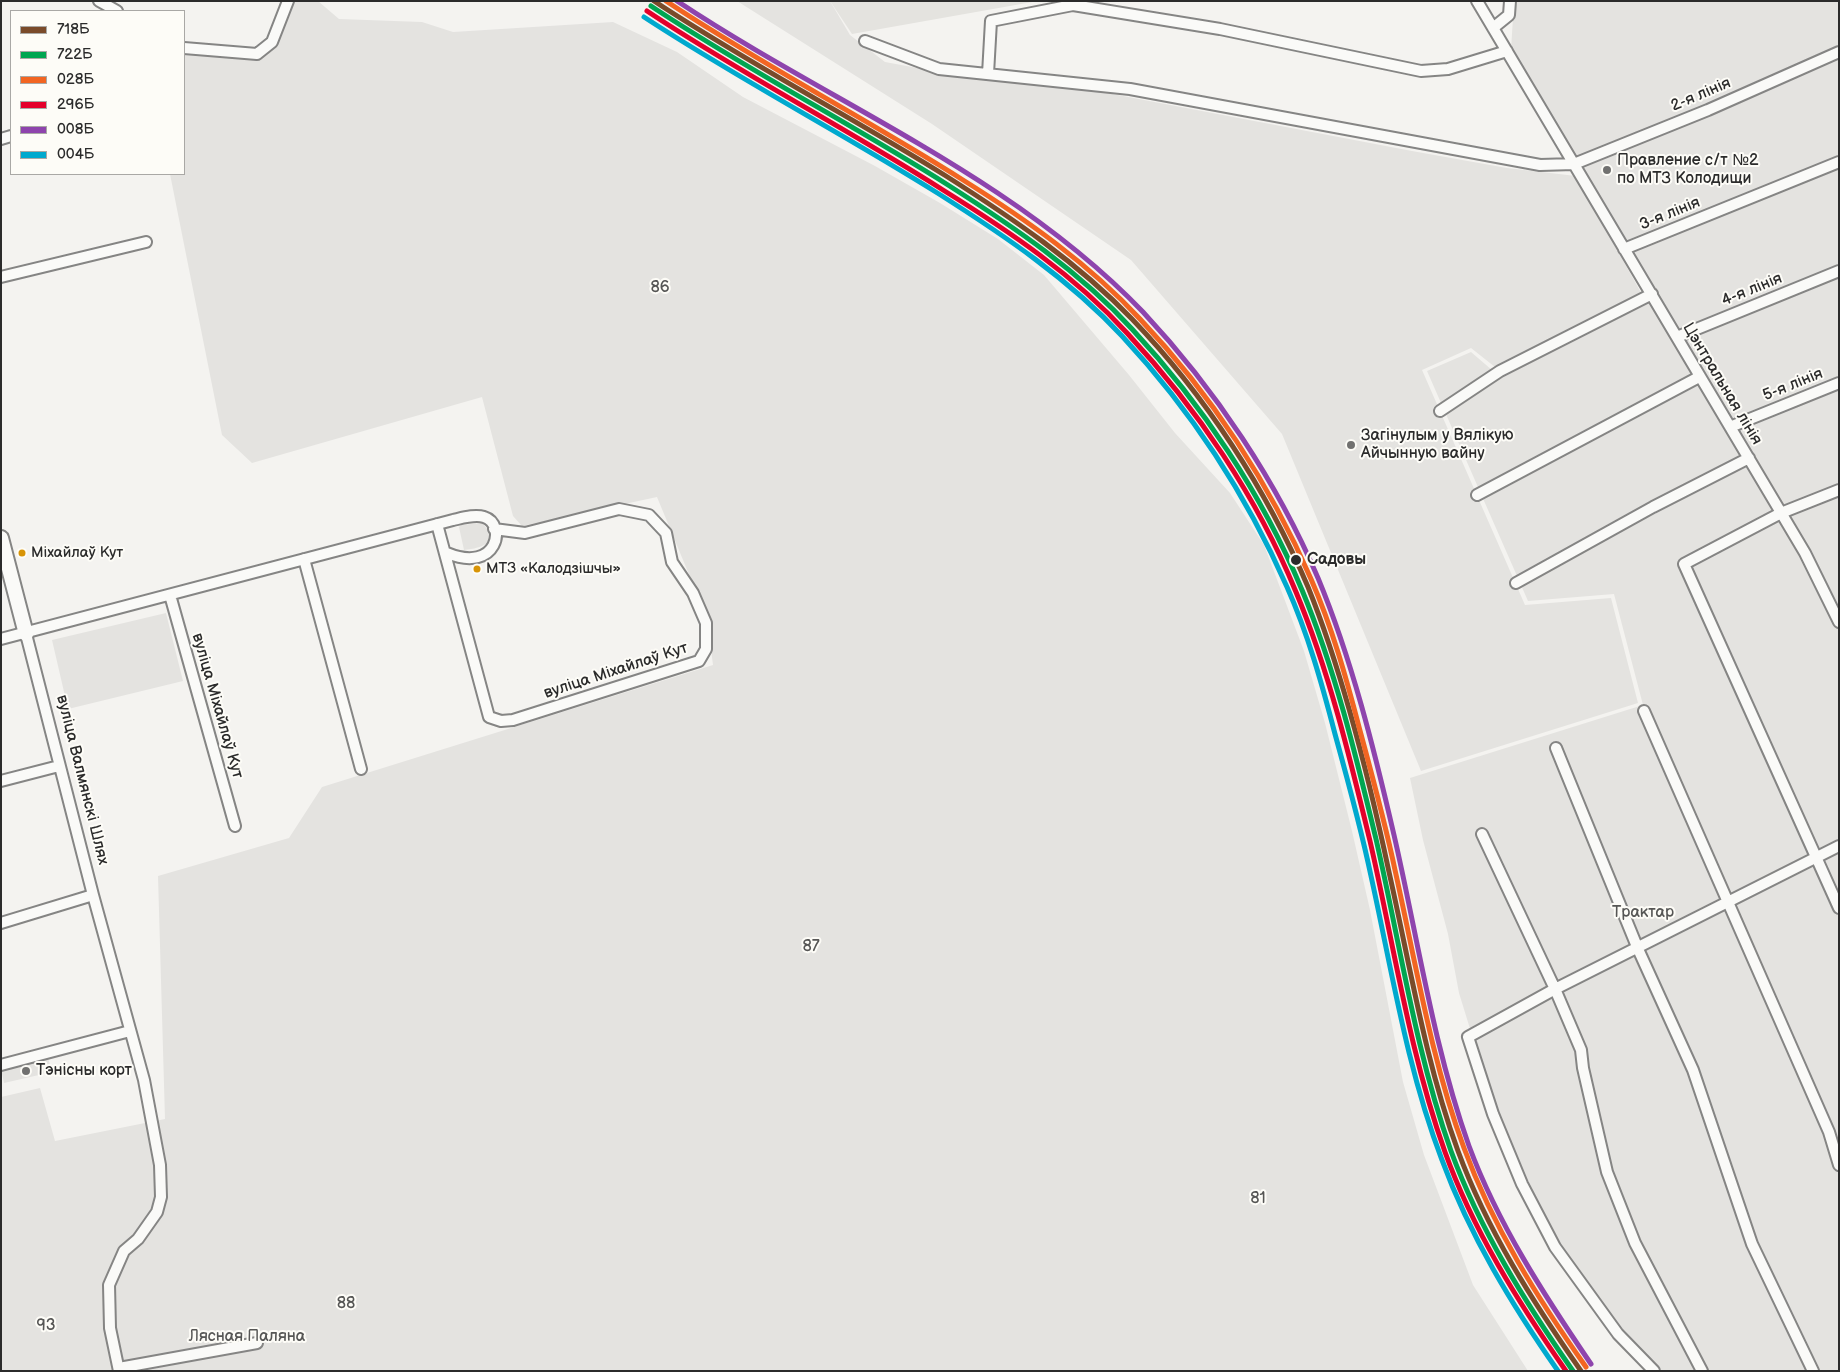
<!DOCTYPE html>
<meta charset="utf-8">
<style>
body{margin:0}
#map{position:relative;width:1840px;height:1372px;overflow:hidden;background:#f4f3f0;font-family:"Balsamiq Sans",sans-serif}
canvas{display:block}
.frame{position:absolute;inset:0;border:2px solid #2b2b2b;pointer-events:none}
.legend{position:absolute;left:10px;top:10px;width:175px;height:165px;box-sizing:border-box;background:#fdfcf7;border:1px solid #a9a8a5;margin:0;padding:6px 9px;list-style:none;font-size:15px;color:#2b2b2b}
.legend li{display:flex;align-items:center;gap:10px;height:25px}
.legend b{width:25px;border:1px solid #a9a8a5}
</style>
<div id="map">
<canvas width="1840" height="1372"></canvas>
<div class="frame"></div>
<ul class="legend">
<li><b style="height:6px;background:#7a4b2a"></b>718Б</li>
<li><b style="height:6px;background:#00a651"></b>722Б</li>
<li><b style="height:6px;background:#f26522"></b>028Б</li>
<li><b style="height:6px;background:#e4002b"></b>296Б</li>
<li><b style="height:6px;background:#8e44ad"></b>008Б</li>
<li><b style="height:6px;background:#00a9ce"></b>004Б</li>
</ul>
</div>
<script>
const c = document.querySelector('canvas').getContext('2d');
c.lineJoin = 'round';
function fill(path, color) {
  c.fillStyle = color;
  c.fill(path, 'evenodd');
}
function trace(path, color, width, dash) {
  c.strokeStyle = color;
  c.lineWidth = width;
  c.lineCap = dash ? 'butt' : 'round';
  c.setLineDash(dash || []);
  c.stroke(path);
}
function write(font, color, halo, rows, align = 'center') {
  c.font = font + ' "Balsamiq Sans",sans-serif';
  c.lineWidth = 4;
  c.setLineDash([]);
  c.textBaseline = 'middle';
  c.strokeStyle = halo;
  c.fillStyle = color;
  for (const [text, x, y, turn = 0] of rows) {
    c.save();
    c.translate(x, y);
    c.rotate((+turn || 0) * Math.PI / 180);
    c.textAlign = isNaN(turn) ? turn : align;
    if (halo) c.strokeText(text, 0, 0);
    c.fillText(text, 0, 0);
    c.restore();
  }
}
const built = new Path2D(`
 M830,1H1038L852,34Z`);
const green = new Path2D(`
 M290,1H318L339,19L422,22L453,32L613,22L677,52L743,97L875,166L940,203L998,239L1044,275L1129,375L1175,433L1230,493L1264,545L1304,651L1325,723L1352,831L1370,910L1403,1082L1424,1155L1473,1285L1528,1371H1V1097L40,1088L55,1141L165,1119L158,876L289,838L322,787L713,665L707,618L657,497L522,526L513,516L482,397L252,463L222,435L170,174H184V52L256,60L275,45Z
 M737,1H830L850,35L885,62L977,79L1081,88L1412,151L1507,168L1576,176L1644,298L1500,371L1471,348L1422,370L1525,605L1611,598L1638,703L1421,771L1282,434L1131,260L932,124Z
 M1514,1H1839V1371H1659L1621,1332L1558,1245L1525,1183L1496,1113L1459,993L1448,934L1423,840L1410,778L1643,705L1614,594L1528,601L1427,371L1471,352L1499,376L1657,295L1511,50Z
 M482,523C501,542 483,548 464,550L459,527L461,525Z
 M166,613L183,681L68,709L52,640Z
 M48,1058L52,1072L4,1083L1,1069Z`);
const street = new Path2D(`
 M99,1L117,11
 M1477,1L1805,553L1839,622
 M1493,28L1509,15L1510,1
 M865,41L939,69L1130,89L1540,165L1574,164L1708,110L1839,52
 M184,48L257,54L272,42L288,1
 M988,74L991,21L1073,5L1220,29L1421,71L1448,69L1507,51
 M1,139L11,136
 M1624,249L1839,162
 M1,277L146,242
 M1677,337L1839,271
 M1440,411L1500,371L1652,294
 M1730,427L1839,383
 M1839,490L1781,513L1684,564L1839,908
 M1477,495L1699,377
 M437,524L489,717L501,721L513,720L699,661L706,649V623L693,593L672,562L666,533L649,515L619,509L525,533L494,529
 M304,559L361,769
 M1516,583L1653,507L1749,458
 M170,595L235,826
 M26,634L93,895L144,1080L160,1165L161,1197L157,1212L138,1239L124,1251L109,1285L110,1328L119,1371
 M1,639L453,520C462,518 475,514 484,517C507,524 498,574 447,553
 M1644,711L1829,1132L1839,1165
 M1556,748L1638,949L1693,1070L1752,1244L1813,1371
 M1,781L59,766
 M1482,834L1555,989L1581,1050L1583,1068L1607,1172L1635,1243L1702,1371
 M1,923L93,895
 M1,1065L130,1031
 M119,1368L257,1343
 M1654,1371L1618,1334L1555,1247L1522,1184L1493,1114L1468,1037L1555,989L1839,846`);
const secondary = new Path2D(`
 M1,538L26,634`);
const rail1 = new Path2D(`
 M654,1C749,64 850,116 946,176C1012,218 1077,262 1132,319C1205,395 1267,490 1308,587C1344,676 1369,778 1389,872C1410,965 1425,1061 1458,1151C1487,1230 1533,1302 1581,1371`);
const rail2 = new Path2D(`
 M651,6C747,70 850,123 948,185C1014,227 1079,271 1132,329C1202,404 1262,494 1302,590C1335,669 1356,756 1376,839C1400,943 1415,1050 1451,1151C1480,1230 1525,1302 1573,1371`);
const rail3 = new Path2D(`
 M666,1C762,65 865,118 963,180C1027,220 1089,264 1140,319C1211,394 1270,484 1311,579C1332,627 1346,677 1359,727C1372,775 1385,822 1395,870C1416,964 1431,1059 1464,1148C1493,1227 1538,1299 1586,1367`);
const rail4 = new Path2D(`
 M647,11C743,75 846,128 943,190C1009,231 1074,275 1127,333C1197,408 1257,497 1296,592C1329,671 1350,758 1370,841C1394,945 1409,1051 1445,1152C1473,1230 1518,1302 1566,1371`);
const rail5 = new Path2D(`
 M677,1C832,104 1013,176 1143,312C1215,389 1277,482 1318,578C1352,660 1374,749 1394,835C1418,939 1433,1045 1469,1146C1498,1224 1544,1295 1591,1364`);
const rail6 = new Path2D(`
 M644,17C740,80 842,133 939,194C1005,236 1069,279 1122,336C1190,409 1247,496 1287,587C1308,634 1322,684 1335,734C1348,781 1361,828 1371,876C1392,971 1407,1069 1442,1160C1470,1236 1512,1305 1558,1371`);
const markers = [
 [1607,170,5,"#717170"],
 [1351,445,5,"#717170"],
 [22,553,4.5,"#d89406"],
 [1296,560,6,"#2b2b2b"],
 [477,569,4.5,"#d89406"],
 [26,1071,5,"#717170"]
];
const busNames = [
 ["Міхайлаў Кут",31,553],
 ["МТЗ «Калодзішчы»",486,569]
];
const streetNames = [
 ["2-я лінія",1701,95,-23],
 ["3-я лінія",1670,214,-22],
 ["4-я лінія",1752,290,-22],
 ["Цэнтральная лінія",1722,384,59],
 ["5-я лінія",1793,385,-22],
 ["вуліца Міхайлаў Кут",616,671,-18],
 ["вуліца Міхайлаў Кут",217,706,74],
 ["вуліца Валмянскі Шлях",82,780,76]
];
const poiNames = [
 ["Правление с/т №2",1617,161],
 ["по МТЗ Колодищи",1617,179],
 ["Загінулым у Вялікую",1361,436],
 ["Айчынную вайну",1361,454],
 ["Тэнісны корт",36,1071]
];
const parkNames = [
 ["86",660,288],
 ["Трактар",1643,913],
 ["87",811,947],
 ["81",1258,1199],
 ["88",346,1304],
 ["93",46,1326],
 ["Лясная Паляна",247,1337]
];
const stopNames = [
 ["Садовы",1307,560]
];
fill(built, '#e4e3df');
fill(green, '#e4e3e0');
trace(street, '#858584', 14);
trace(secondary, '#858584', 18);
trace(street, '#fafaf8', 10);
trace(secondary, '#fafaf8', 14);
trace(rail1, '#7a4b2a', 5);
trace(rail2, '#00a651', 5);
trace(rail3, '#f26522', 5);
trace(rail4, '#e4002b', 5);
trace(rail5, '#8e44ad', 5);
trace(rail6, '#00a9ce', 5);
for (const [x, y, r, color] of markers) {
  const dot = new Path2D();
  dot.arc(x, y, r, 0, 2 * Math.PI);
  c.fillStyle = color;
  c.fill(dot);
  trace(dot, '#fdfcf7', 2);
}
write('15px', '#2b2b2b', '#fdfcf7', busNames, 'left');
write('16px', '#2b2b2b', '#fdfcf7', streetNames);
write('16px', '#2b2b2b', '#fdfcf7', poiNames, 'left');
write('16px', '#565655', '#fdfcf7', parkNames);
write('bold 16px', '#2b2b2b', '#fdfcf7', stopNames, 'left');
</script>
